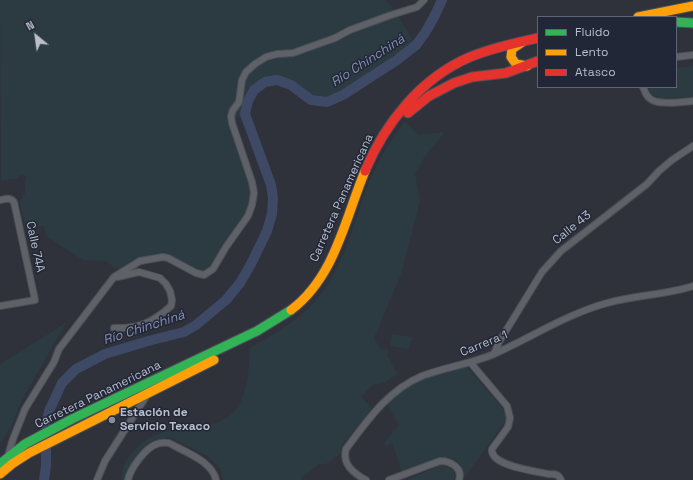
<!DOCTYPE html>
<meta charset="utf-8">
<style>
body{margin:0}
#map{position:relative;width:693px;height:480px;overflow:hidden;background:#2f323b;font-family:"Space Grotesk",sans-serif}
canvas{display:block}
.legend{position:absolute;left:537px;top:16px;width:140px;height:72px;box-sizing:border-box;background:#222737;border:1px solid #5f6372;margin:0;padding:5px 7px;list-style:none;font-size:12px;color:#babecb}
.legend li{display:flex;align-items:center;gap:8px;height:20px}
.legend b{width:20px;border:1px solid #5f6372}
.north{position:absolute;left:16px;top:16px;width:40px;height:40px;-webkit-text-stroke:3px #222737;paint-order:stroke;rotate:331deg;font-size:11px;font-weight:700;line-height:16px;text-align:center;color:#babecb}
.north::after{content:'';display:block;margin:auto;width:14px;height:18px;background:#babecb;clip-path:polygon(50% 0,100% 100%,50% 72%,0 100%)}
</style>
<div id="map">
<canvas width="693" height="480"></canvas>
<ul class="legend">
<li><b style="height:5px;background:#30b455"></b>Fluido</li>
<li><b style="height:5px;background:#ff9f0a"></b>Lento</li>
<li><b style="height:5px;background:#e5322d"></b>Atasco</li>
</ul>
<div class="north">N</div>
</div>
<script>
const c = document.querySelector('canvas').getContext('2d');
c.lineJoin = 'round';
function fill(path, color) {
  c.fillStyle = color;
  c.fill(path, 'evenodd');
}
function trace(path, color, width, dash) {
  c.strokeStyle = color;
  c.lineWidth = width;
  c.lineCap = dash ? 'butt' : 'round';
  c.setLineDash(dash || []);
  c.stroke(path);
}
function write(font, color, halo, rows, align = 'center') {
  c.font = font + ' "Space Grotesk",sans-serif';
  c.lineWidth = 3;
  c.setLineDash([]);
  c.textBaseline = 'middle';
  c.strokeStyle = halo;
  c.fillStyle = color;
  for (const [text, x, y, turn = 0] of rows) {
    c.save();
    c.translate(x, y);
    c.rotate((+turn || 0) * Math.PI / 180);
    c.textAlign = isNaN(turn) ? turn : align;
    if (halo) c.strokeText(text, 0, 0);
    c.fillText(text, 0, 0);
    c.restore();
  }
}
const green = new Path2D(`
 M0,0H384L391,5L416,45C401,58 344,100 327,102C308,104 304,90 289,84C278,79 261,80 254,91C249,98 247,106 245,114L231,121L255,186L252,208L217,269C215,270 212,273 209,273C199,276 181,259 169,257C151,255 132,270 114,268L107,261L83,260L46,236L44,226H38L37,221L25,223L19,201L22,199V195L25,194V183L27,176L20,175L18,178L1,181Z
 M693,66V97L662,98L651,95L649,87H676V68Z
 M404,122L419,135L445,132L425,156L415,174L420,201L401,274L374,338L380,348L389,350L387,355L397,374L383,383L372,385L361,397L372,408L360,424L343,443L341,453L326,464H319L302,477L301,480H223L220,468L207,456L170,437C164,439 157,439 152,442C141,448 128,469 125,480H121C122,475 122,470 124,465C133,447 149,435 168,431C174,430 180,431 186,430C203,428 221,424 234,412C248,397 249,367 250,348C270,336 293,324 310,307C344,273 352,226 369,182C378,161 390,141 404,122Z
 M66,323L21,401L13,422L0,444V364Z
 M392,334L412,337L409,349L390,346Z
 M466,366L503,409L507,418L503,424L464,478C462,463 458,457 442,457L402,472L392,443H390L387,446L384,443L399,425L386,403C410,380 435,375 466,366Z
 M441,465L450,468L454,472V480H407Z`);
const river = new Path2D(`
 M44,480L46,466V424L49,411L62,383L76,369L105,354L148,341L184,332L196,325L226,300L240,283L251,264L267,231L272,214L273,198L271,185L245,114L248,101L254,90L265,82L277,80L291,85L311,100L327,102L343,95L397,60L416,45L425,33L434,17L442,0`);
const street = new Path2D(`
 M676,57L693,55
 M643,87C645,92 647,98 652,100C661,105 682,102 693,101
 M0,200C5,199 10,197 14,202L35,300L0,306
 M114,328C139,329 153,322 171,306L172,300L170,291L166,284L160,278L139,272L117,277
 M494,354L499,342L542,272L561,251L647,184L659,171L672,160L693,146
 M470,362L507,406L510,418L508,427L492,449C490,466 535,471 548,474C550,474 555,474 557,475C559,476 560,478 561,480
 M8,456L13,439L25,409L54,362L59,349L114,277L140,261L163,257L168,258L196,273L204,275L213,269L226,247L248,216L252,205L254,193L252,182L232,123L231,116L233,110L239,102L242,80L246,72L255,64L266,57L277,54L293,53L335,38L350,30L391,15L417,7L424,0
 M97,480L105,461L147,395
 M128,480C130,469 146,447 157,444C161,442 165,443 169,443C185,452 212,461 216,480
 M366,480C353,473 342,464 346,449C367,421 388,390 422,376C445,367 471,364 494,354C532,337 567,314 607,303C635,295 665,295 693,286
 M389,480L440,461C451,461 463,468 459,480`);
const fast = new Path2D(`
 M676,22L693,23
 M0,464L25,444L72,419L257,331L291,310`);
const slow = new Path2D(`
 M638,17L693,6
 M521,43L512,49L511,57L516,64L527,66
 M291,310C335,277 345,219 365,171
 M0,474L12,464L29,453L214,360`);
const jam = new Path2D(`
 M408,113L429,96L454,83L472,77L506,73L538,61
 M365,171C385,123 421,78 470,57C492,48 515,43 538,38`);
const markers = [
 [112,420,4,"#898d99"]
];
const streetNames = [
 ["Carretera Panamericana",342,198,-66],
 ["Calle 43",572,228,-39],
 ["Calle 74A",35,247,78],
 ["Carrera 1",484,344,-22],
 ["Carretera Panamericana",98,395,-26]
];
const poiNames = [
 ["Estación de",120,413],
 ["Servicio Texaco",120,427]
];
const waterNames = [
 ["Río Chinchiná",368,61,-33],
 ["Río Chinchiná",144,328,-18]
];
fill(green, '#2c3b41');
trace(river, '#3e4965', 10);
trace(street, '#4c4f55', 8);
trace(fast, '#4c4e57', 11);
trace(slow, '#4c4e57', 11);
trace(jam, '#4c4e57', 11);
trace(street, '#5f6169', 6);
trace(fast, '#30b455', 9);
trace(slow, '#ff9f0a', 9);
trace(jam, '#e5322d', 9);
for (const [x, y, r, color] of markers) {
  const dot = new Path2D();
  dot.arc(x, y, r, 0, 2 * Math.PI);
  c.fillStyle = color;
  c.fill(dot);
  trace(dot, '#222737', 1.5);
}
write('12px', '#babecb', '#222737', streetNames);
write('bold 12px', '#babecb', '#222737', poiNames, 'left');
write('italic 13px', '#858fb0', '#222737', waterNames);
</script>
